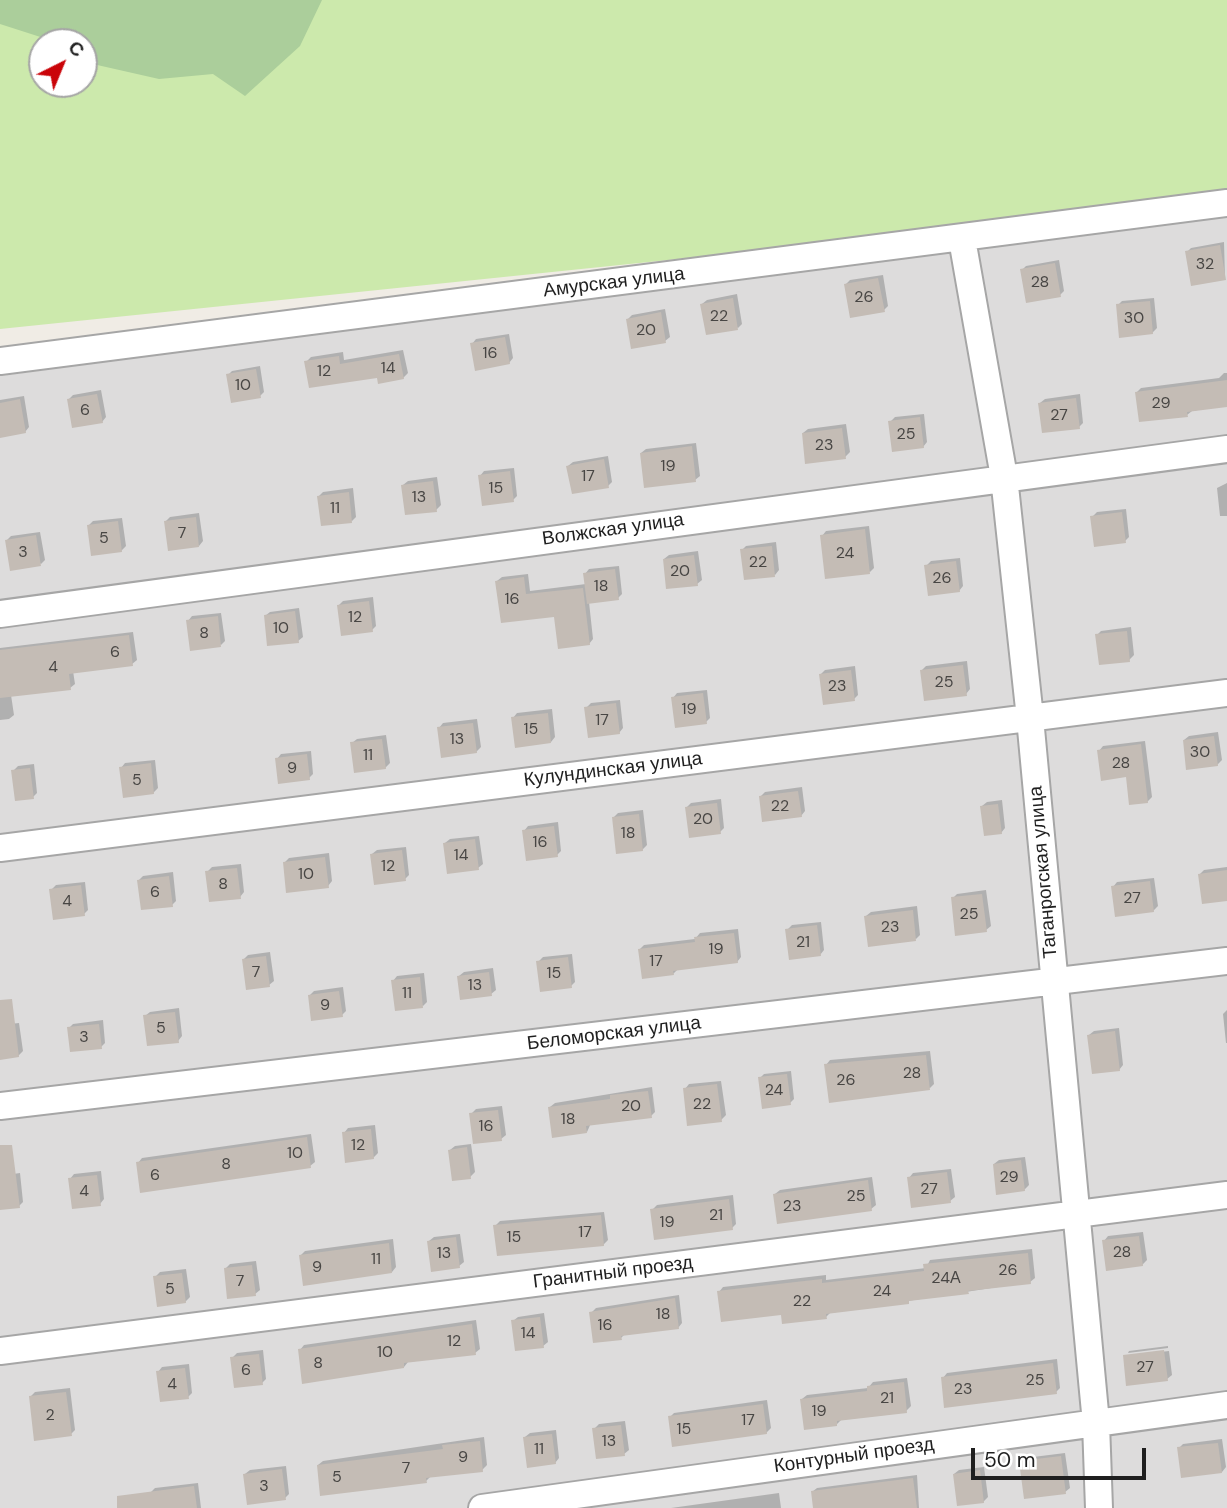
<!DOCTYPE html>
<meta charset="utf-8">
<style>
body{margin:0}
#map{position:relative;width:1227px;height:1508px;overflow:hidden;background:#f0ece5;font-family:"DM Sans",sans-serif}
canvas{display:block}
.north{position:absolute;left:28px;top:28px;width:70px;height:70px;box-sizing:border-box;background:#fff;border:2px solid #a5a5a5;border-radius:50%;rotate:43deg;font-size:19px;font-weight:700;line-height:28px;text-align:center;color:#1f1f1f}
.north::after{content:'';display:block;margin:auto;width:24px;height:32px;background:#ca0409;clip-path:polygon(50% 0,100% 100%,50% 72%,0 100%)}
.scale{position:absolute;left:971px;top:1448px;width:175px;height:32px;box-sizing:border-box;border:4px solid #1f1f1f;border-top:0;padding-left:9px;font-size:21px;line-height:24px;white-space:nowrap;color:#1f1f1f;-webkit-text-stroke:5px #fff;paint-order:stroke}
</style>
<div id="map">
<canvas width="1227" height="1508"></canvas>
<div class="north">С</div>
<div class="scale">50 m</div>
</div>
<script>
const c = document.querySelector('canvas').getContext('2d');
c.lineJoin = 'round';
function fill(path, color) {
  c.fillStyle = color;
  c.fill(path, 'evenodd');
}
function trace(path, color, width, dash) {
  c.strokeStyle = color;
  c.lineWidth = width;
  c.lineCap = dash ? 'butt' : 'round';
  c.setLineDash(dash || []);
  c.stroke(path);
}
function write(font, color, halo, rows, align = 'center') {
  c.font = font + ' "DM Sans",sans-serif';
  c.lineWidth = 5;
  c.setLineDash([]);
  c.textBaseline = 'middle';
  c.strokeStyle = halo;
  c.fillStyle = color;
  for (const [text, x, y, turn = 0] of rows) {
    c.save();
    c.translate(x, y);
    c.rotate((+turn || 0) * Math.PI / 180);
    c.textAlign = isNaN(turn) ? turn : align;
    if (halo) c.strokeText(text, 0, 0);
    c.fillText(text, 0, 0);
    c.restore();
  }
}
const residential = new Path2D(`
 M1227,211V1508H0V376Z`);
const grass = new Path2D(`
 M0,0H1227V192L959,230L0,329ZM42,42H84V84H42Z`);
const forest = new Path2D(`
 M0,0H322L300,46L245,96L213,74L159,79L84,62V42H56L0,24Z`);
const shadow = new Path2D(`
 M1224,242L1225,278L1187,252L1191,248Z
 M1059,260L1064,291L1060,295L1022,270L1026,266Z
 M883,275L888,306L884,310L845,285L850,280Z
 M737,294L742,324L738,328L702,304L707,300Z
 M1154,298L1157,328L1152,333L1118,305L1122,301Z
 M665,309L670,337L665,341L628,319L632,315Z
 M509,334L513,358L509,363L472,344L476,339Z
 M403,350L408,373L403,378L378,376L306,362L311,357L343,352L344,360Z
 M260,366L264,392L260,396L228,375L232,371Z
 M1224,373H1227V405L1192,411L1187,415L1137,392L1141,388L1219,378Z
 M101,390L106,417L102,422L68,400L73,395Z
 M1080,394L1083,423L1079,427L1040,403L1045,399Z
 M24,396L29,427L25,432L0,436V400Z
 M924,414L927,442L923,447L890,422L895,417Z
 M846,424L850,452L845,457L803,433L808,429Z
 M696,443L700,476L695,480L641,453L646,449Z
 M608,456L612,482L608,486L568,466L573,462Z
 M514,468L517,496L513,500L480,476L484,471Z
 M437,477L441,505L436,510L403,485L408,481Z
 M1227,483V516H1220L1217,488Z
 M353,488L356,517L352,521L319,496L323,492Z
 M1126,509L1129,537L1125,541L1092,517L1097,512Z
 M199,513L203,541L199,546L166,521L170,517Z
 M122,518L126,546L121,551L88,526L93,521Z
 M869,526L874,568L870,572L822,536L826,531Z
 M40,532L45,560L41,564L7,540L11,536Z
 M776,542L779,570L775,575L742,550L746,546Z
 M698,551L702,580L697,584L664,559L669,555Z
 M960,558L963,586L959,591L926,566L931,561Z
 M619,566L622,594L618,598L589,602L593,639L589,644L556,615L497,581L502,577L528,574L530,591L586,584L585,574L589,569Z
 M373,597L376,626L372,630L339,605L343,601Z
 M299,608L303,637L298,641L265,616L270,612Z
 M221,613L225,641L221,645L188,621L192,616Z
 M1131,627L1134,655L1129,660L1097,635L1101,631Z
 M133,632L137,660L132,664L73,671L75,684L70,688L11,695L14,715L9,719L0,720V648Z
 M967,661L970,689L966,694L922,670L926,666Z
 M855,666L858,695L854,699L821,674L825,670Z
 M707,690L710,718L706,722L673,698L677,693Z
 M620,700L623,728L619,733L586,708L591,703Z
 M552,709L555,737L551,742L513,718L517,713Z
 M477,719L481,747L476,752L439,728L443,723Z
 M1218,732L1222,760L1217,765L1184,740L1189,736Z
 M386,735L390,763L385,768L352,743L357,739Z
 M1145,741L1152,797L1147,802L1127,776L1099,751L1103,746Z
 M311,751L313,774L309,778L277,759L281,754Z
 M155,760L158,788L153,793L121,768L125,763Z
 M34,764L37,793L33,797L13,771L18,766Z
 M802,787L805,811L801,816L761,796L765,792Z
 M721,799L724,828L720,832L687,807L691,803Z
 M1002,800L1005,828L1001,833L982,806L987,802Z
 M643,810L647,845L642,850L614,817L618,813Z
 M558,822L561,851L557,855L524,831L528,826Z
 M479,836L483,864L478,868L445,843L450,839Z
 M406,847L409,875L405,879L372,854L377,850Z
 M329,853L332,881L328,886L284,863L289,858Z
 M241,864L244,892L240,897L207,872L212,867Z
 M1227,867V900L1200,874L1204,870Z
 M173,872L176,901L172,905L139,880L143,876Z
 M1154,878L1158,906L1153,911L1113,887L1117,882Z
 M85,882L88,910L84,914L51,890L56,885Z
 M986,890L991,926L986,930L953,898L957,894Z
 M917,906L920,935L916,939L866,916L871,912Z
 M821,922L824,950L820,955L787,930L792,925Z
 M738,929L741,957L737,962L678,969L673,974L640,949L644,945L695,939L700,933Z
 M270,952L274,981L269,985L244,959L248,955Z
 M572,954L575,982L571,986L538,962L543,957Z
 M493,968L496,990L491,994L459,976L464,972Z
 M424,973L427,1002L423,1006L393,981L397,976Z
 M343,987L346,1011L342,1015L310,995L314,991Z
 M179,1008L182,1036L178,1041L145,1016L150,1012Z
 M1227,1010V1043H1226L1223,1014Z
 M103,1020L105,1043L101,1047L69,1028L73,1024Z
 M19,1023L23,1051L18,1056L0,1058V1025Z
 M1119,1028L1123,1065L1119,1070L1089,1035L1094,1031Z
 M930,1051L934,1084L930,1088L826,1065L830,1060Z
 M791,1071L794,1099L790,1103L760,1078L764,1074Z
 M721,1081L726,1115L721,1120L685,1089L689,1084Z
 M652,1087L655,1112L651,1116L591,1123L587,1132L550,1107L555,1103Z
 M502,1106L506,1135L501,1139L471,1114L476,1109Z
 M375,1125L378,1153L373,1158L344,1133L348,1128Z
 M311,1134L315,1162L310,1166L138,1163L142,1158Z
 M471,1144L475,1172L470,1177L450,1150L455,1146Z
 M1025,1157L1029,1185L1024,1190L994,1164L999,1160Z
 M951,1169L955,1197L950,1201L909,1178L913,1173Z
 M101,1171L104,1199L100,1204L70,1179L74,1174Z
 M20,1173L23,1202L19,1206L0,1208V1176Z
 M872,1177L876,1205L871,1209L775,1194L780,1190Z
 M733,1195L736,1224L732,1228L652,1210L657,1205Z
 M604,1212L608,1240L603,1245L495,1226L500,1221Z
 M1143,1232L1147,1260L1142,1265L1104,1241L1108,1236Z
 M460,1234L464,1262L459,1266L429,1241L434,1237Z
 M393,1239L396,1267L392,1272L301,1255L305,1251Z
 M1032,1249L1035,1278L1030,1282L830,1313L826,1317L783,1313L719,1292L723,1287L826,1275V1280L926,1268L930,1260Z
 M256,1261L260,1290L255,1294L225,1269L230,1264Z
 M186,1269L190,1297L185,1302L155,1277L160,1272Z
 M679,1295L682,1323L678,1328L625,1334L621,1338L591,1313L596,1308Z
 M544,1313L548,1342L543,1346L513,1321L518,1317Z
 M476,1320L480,1349L475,1353L408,1362L404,1367L300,1350L304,1345Z
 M1168,1346V1348L1128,1353L1129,1351Z
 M263,1350L266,1379L262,1383L232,1358L237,1353Z
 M1169,1351L1172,1375L1167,1379L1125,1356Z
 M1057,1359L1060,1388L1056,1392L943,1378L947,1373Z
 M189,1364L192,1393L188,1397L158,1372L162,1367Z
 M907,1378L911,1406L906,1411L842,1419L837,1424L802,1399L807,1395L868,1388L873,1382Z
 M70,1388L75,1430L71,1434L30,1397L35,1392Z
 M767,1400L771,1428L766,1433L670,1417L674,1413Z
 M625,1421L629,1450L624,1454L594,1429L599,1424Z
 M556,1430L559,1458L555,1463L525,1437L530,1433Z
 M484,1437L487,1465L482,1470L431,1476L426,1481L318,1465L323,1461Z
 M1222,1439L1226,1467L1222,1472L1179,1448L1183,1444Z
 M1065,1453L1070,1488L1065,1492L1021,1462L1025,1458Z
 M286,1466L289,1494L285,1498L245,1474L250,1470Z
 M984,1467L988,1497L983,1502L954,1474L959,1470Z
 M917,1475L919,1508H814L812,1492L817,1488Z
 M198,1483L201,1508H152L150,1493L155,1488Z
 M779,1493L781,1508H671Z`);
const building = new Path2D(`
 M1220,245L1226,280L1191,286L1185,251Z
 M1055,263L1061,297L1026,303L1020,269Z
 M878,278L885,312L850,318L844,284Z
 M733,298L738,330L706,335L700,304Z
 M1150,301L1153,334L1119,338L1116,304Z
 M661,312L666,343L631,349L626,319Z
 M505,337L510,364L475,371L470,343Z
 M399,354L404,379L378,384L377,378L309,388L304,361L339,356L340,364Z
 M256,369L261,398L231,403L226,374Z
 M1227,380V407L1187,412L1188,417L1139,422L1135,392Z
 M97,394L103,423L72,428L67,399Z
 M1076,398L1080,429L1042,433L1038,403Z
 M20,399L26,433L0,438V403Z
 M920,417L924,448L892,452L888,421Z
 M842,428L846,459L805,464L802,433Z
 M692,446L696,482L644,488L640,453Z
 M604,459L609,488L572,494L566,466Z
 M510,471L514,502L482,506L478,475Z
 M433,481L437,512L405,515L401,485Z
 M349,492L352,523L321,526L317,496Z
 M1122,512L1126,543L1094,547L1090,516Z
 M196,517L199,547L168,551L164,521Z
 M118,521L122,552L91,556L87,525Z
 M865,529L870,574L825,579L820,535Z
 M36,535L41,566L10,571L5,540Z
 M772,546L775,577L744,580L740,549Z
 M694,555L698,586L666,589L663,559Z
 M956,561L960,592L928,596L924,565Z
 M615,569L619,600L587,604L583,573Z
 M524,577L526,594L583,588L590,645L558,649L554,617L501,623L495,581Z
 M369,601L373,632L341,636L337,605Z
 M295,611L299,643L267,646L264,615Z
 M218,616L221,647L190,651L186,620Z
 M1127,631L1130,662L1099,665L1095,634Z
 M129,635L133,666L69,674L71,690L0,698V650Z
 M963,665L967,696L924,701L920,670Z
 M851,670L855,701L823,705L819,674Z
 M703,693L707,724L675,728L671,697Z
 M616,703L620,734L588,738L584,707Z
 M548,713L551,743L515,748L511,717Z
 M473,723L477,753L441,758L437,727Z
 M1214,736L1218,766L1186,770L1183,740Z
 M382,739L386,769L354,773L350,742Z
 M1141,744L1148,803L1129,805L1126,777L1101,781L1097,750Z
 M307,754L310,780L278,784L275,758Z
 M151,763L154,794L123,798L119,767Z
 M30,768L34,799L15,801L11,770Z
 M798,791L802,817L762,822L759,796Z
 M717,803L721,834L689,838L685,807Z
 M998,804L1002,834L984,836L980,806Z
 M639,814L643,851L616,854L612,817Z
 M554,826L558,857L526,861L522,830Z
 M475,839L479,870L447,874L443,843Z
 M402,850L406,881L374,885L370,854Z
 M325,857L329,888L286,893L283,862Z
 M237,868L241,899L209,902L205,871Z
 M1227,870V901L1202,904L1198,874Z
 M169,876L173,907L141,910L137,880Z
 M1150,881L1154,912L1115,917L1111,886Z
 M81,885L85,916L53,920L49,889Z
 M982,894L987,932L955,936L951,897Z
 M913,910L916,941L868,947L864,916Z
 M817,925L821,956L789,960L785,929Z
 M734,933L738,963L673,971L674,975L642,979L638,949L695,942L694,937Z
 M266,956L270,987L246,990L242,959Z
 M568,957L572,988L540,992L536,961Z
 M489,972L492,996L460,1000L457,976Z
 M420,977L423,1008L395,1011L391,980Z
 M339,991L343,1017L311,1021L308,995Z
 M12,999L19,1057L0,1060V1000Z
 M175,1012L179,1043L147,1046L143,1015Z
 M99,1024L102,1049L70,1052L67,1027Z
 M1115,1031L1120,1071L1092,1074L1087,1035Z
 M926,1055L930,1090L829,1103L824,1064Z
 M787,1074L791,1105L762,1109L758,1077Z
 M717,1084L722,1122L687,1126L683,1088Z
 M648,1091L652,1118L586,1126L587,1133L552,1138L548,1107L610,1099V1095Z
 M498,1110L502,1141L473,1144L469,1113Z
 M371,1129L374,1159L345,1163L342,1132Z
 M307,1137L311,1168L140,1193L136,1162Z
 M0,1145H12L20,1208L0,1210Z
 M467,1147L471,1179L452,1181L448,1150Z
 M1021,1160L1025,1191L996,1195L993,1164Z
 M947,1172L951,1203L911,1208L907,1177Z
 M97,1175L101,1206L72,1209L68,1178Z
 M868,1180L872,1211L777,1224L773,1194Z
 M729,1199L733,1230L654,1240L650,1209Z
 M601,1215L604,1246L497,1256L493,1225Z
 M1139,1236L1143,1266L1106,1271L1102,1240Z
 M456,1237L460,1268L431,1272L427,1241Z
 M389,1243L392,1273L303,1286L299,1255Z
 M1028,1253L1031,1284L968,1291L969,1294L909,1301V1304L826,1314L827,1319L782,1324L781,1315L721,1322L717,1291L822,1279V1283L924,1271L923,1264Z
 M252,1265L256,1296L227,1299L224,1268Z
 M182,1273L186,1303L157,1307L153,1276Z
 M675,1298L679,1329L621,1336L622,1340L593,1343L589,1312Z
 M540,1317L544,1348L515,1351L511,1320Z
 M472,1324L476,1355L404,1363V1368L302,1384L298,1349Z
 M1164,1350L1168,1381L1126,1386L1123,1355Z
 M259,1354L263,1385L234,1388L230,1357Z
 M1053,1363L1057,1394L944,1408L941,1377Z
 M185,1368L189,1399L160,1402L156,1371Z
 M904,1382L907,1413L837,1421V1426L804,1430L800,1399L867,1391V1386Z
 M66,1392L72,1436L34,1441L29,1396Z
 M763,1404L767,1434L672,1447L668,1416Z
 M621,1425L625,1456L596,1459L592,1428Z
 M552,1434L556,1464L527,1468L523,1437Z
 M480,1441L483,1472L426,1478L427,1483L320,1496L317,1465L443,1449L442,1445Z
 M1218,1443L1222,1473L1181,1478L1177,1447Z
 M1061,1456L1066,1494L1024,1499L1019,1461Z
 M282,1469L286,1500L247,1505L243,1474Z
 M980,1470L984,1503L957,1506L953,1474Z
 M913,1478L917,1508H813L811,1491Z
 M194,1486L197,1508H117V1496Z`);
const street = new Path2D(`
 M962,239L1004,477L1030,718L1096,1423L1099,1508
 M0,361L1227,203
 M0,614L1227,449
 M0,848L1227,693
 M0,1106L1227,961
 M0,1351L1227,1195
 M482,1508L1227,1405`);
const numberNames = [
 ["32",1205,265],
 ["28",1040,283],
 ["26",864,298],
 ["22",719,317],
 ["30",1134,319],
 ["20",646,331],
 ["16",490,354],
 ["14",388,369],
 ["12",324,372],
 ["10",243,386],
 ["29",1161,404],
 ["6",85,411],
 ["27",1059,416],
 ["25",906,435],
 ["23",824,446],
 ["19",668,467],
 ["17",588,477],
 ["15",496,489],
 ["13",419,498],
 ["11",335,509],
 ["7",182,534],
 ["5",104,539],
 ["3",23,553],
 ["24",845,554],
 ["22",758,563],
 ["20",680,572],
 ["26",942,579],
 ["18",601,587],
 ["16",512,600],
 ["12",355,618],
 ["10",281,629],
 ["8",204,634],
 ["6",115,653],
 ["4",53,668],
 ["25",944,683],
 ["23",837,687],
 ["19",689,710],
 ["17",602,721],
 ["15",531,730],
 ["13",457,740],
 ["30",1200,753],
 ["11",368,756],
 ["28",1121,764],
 ["9",292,769],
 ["5",137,781],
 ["22",780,807],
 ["20",703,820],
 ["18",628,834],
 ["16",540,843],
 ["14",461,856],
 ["12",388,867],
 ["10",306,875],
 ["8",223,885],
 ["6",155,893],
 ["27",1132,899],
 ["4",67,902],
 ["25",969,915],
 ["23",890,928],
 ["21",803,943],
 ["19",716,950],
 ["17",656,962],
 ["7",256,973],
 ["15",554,974],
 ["13",475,986],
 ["11",407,994],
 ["9",325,1006],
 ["5",161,1029],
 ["3",84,1038],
 ["28",912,1074],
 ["26",846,1081],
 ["24",774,1091],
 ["22",702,1105],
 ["20",631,1107],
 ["18",568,1120],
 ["16",486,1127],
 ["12",358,1146],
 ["10",295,1154],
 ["8",226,1165],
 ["6",155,1176],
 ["29",1009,1178],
 ["27",929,1190],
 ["4",84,1192],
 ["25",856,1197],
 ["23",792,1207],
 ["21",716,1216],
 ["19",667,1223],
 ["17",585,1233],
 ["15",514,1238],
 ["28",1122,1253],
 ["13",444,1254],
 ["11",376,1260],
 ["9",317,1268],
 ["26",1008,1271],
 ["24А",946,1279],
 ["7",240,1282],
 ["5",170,1290],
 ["24",882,1292],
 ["22",802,1302],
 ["18",663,1315],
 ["16",605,1326],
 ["14",528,1334],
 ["12",454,1342],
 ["10",385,1353],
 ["8",318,1364],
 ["27",1145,1368],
 ["6",246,1371],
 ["25",1035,1381],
 ["4",172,1385],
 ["23",963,1390],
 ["21",887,1399],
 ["19",819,1412],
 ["2",50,1416],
 ["17",748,1421],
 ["15",684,1430],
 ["13",609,1442],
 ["11",539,1450],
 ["9",463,1458],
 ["7",406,1469],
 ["5",337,1478],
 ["3",264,1487]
];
const streetNames = [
 ["Амурская улица",614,283,-7],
 ["Волжская улица",613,530,-8],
 ["Кулундинская улица",613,770,-7],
 ["Таганрогская улица",1044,872,-95],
 ["Беломорская улица",614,1034,-7],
 ["Гранитный проезд",613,1273,-7],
 ["Контурный проезд",854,1456,-8]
];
fill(residential, '#dddcdc');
fill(grass, '#cce9ac');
fill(forest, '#abce9b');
fill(shadow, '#0003');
fill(building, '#c4bcb5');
trace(street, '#a6a6a6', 30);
trace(street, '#fff', 26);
write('16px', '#484644', null, numberNames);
write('19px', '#1f1f1f', '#fff', streetNames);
</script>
